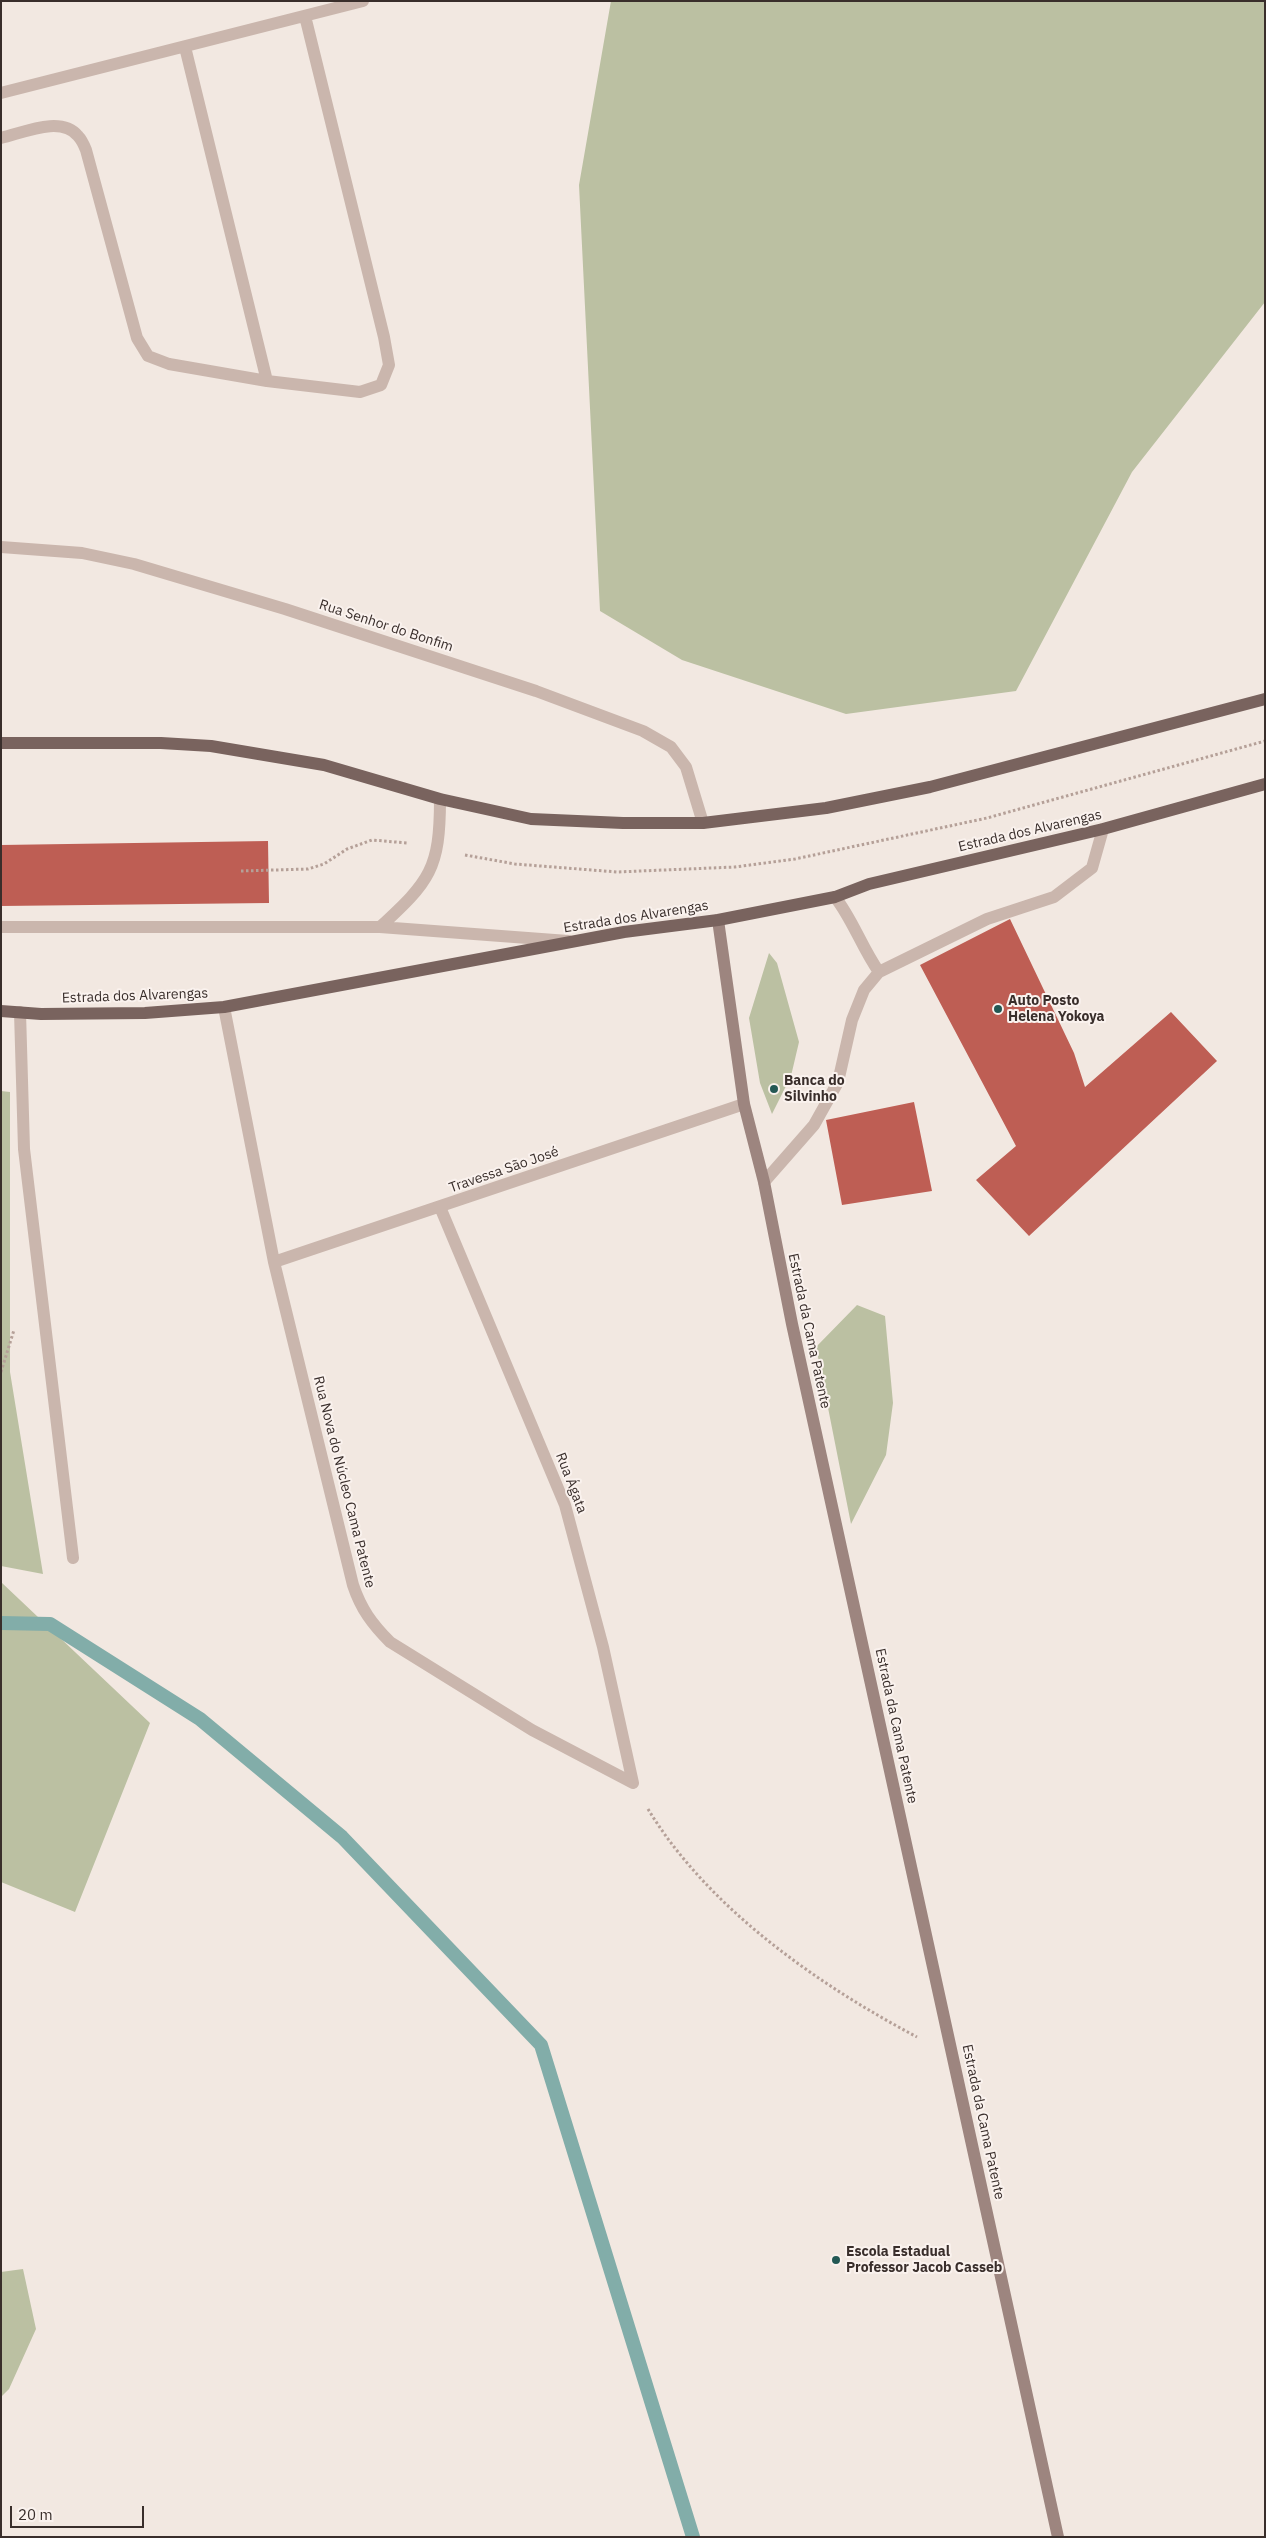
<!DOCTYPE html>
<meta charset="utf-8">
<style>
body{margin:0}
#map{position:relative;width:1266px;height:2538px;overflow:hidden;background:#f2e8e1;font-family:"IBM Plex Sans",sans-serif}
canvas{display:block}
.frame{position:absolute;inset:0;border:2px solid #392e2b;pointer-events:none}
.scale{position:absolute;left:10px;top:2506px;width:134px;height:22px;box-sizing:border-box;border:2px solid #392e2b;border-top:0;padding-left:6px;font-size:15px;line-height:18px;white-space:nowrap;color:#392e2b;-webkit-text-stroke:4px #faf2ee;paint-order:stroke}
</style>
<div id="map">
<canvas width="1266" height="2538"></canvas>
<div class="frame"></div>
<div class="scale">20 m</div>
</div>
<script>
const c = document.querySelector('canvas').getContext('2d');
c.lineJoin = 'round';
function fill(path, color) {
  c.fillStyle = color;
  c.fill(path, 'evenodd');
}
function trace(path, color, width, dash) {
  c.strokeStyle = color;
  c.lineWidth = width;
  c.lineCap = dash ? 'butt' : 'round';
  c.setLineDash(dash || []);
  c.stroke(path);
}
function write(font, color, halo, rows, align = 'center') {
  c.font = font + ' "IBM Plex Sans",sans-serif';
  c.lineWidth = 4;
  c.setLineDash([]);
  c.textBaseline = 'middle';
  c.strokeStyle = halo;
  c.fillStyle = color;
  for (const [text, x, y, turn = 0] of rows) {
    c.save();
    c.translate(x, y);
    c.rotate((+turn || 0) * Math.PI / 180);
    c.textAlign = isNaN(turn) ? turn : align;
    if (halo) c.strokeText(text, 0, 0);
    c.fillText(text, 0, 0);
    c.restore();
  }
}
const green = new Path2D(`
 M611,1H1265V302L1132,472L1016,691L846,714L682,660L600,611L579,185Z
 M769,953L777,963L799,1042L791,1076L772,1114L760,1083L749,1018Z
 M1,1091L10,1092V1372L43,1574L1,1566Z
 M857,1305L885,1316L893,1403L886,1455L851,1524L816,1347Z
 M1,1582L150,1723L75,1912L1,1882Z
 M23,2269L36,2329L9,2389L1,2397V2272Z`);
const stream = new Path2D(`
 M1,1623L50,1624L200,1719L342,1837L541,2045L693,2537`);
const building = new Path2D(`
 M268,841L269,903L1,906V845Z
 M1010,919L1074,1053L1085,1087L1171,1012L1217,1061L1029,1236L976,1180L1016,1146L920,965Z
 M914,1102L932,1191L842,1205L826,1120Z`);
const path = new Path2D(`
 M465,855L515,864L617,872L735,867L795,859L987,818L1265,741
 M241,871L308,869L324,864L347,849L372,840L407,843
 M1,1372L14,1330
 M648,1809C708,1908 817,1984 917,2037`);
const lane = new Path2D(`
 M185,47L267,381
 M1,93L363,1
 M1,138C23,133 61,115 78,136C81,139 84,145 86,150L137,338L148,356L169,364L267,381L360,392L381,385L389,365L384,337L305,16
 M835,897C853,920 862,948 879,972
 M1,927H380L568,941
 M380,927C430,881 440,869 440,799
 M224,1007L274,1262L353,1585C361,1609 372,1624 390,1642L532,1730L633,1783
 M20,1012L24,1149L73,1558
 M764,1182L814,1125L838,1082L852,1020L864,990L879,972L987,919L1054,897L1092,868L1103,829
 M440,1207L565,1505L603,1647L633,1783
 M274,1262L744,1104`);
const street = new Path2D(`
 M1,547L82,553L134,564L285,609L536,691L643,731L671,747L686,767L703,823`);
const secondary = new Path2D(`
 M718,920L744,1104L764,1182L792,1324L1058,2537`);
const primary = new Path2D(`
 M1,743H161L211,746L324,765L440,799L531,819L623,823H703L826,808L930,787L1265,699
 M1,1011L41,1014L145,1013L224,1007L624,932L718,920L835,897L869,884L1103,829L1265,784`);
const markers = [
 [998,1009,5,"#235854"],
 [774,1089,5,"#235854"],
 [836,2260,5,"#235854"]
];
const streetNames = [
 ["Rua Senhor do Bonfim",386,626,18],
 ["Estrada dos Alvarengas",1030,831,-13],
 ["Estrada dos Alvarengas",636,917,-9],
 ["Estrada dos Alvarengas",135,996,-2],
 ["Travessa São José",504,1170,-19],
 ["Estrada da Cama Patente",809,1331,78],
 ["Rua Nova do Núcleo Cama Patente",344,1482,76],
 ["Rua Ágata",571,1483,69],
 ["Estrada da Cama Patente",896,1726,78],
 ["Estrada da Cama Patente",983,2122,78]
];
const poiNames = [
 ["Auto Posto",1008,1001],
 ["Helena Yokoya",1008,1017],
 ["Banca do",784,1081],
 ["Silvinho",784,1097],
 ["Escola Estadual",846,2252],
 ["Professor Jacob Casseb",846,2268]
];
fill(green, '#bbc0a2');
trace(stream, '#82ada9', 14);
fill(building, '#be5e54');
trace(path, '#b5a098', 3, [2.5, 2.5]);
trace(lane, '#cab6ad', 12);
trace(street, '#cab6ad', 12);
trace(secondary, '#9d857f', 12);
trace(primary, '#79635e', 12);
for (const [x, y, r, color] of markers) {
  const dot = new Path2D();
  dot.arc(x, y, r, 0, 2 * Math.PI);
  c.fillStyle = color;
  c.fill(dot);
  trace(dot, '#faf2ee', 2);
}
write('14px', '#392e2b', '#faf2ee', streetNames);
write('bold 14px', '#392e2b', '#faf2ee', poiNames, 'left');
</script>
